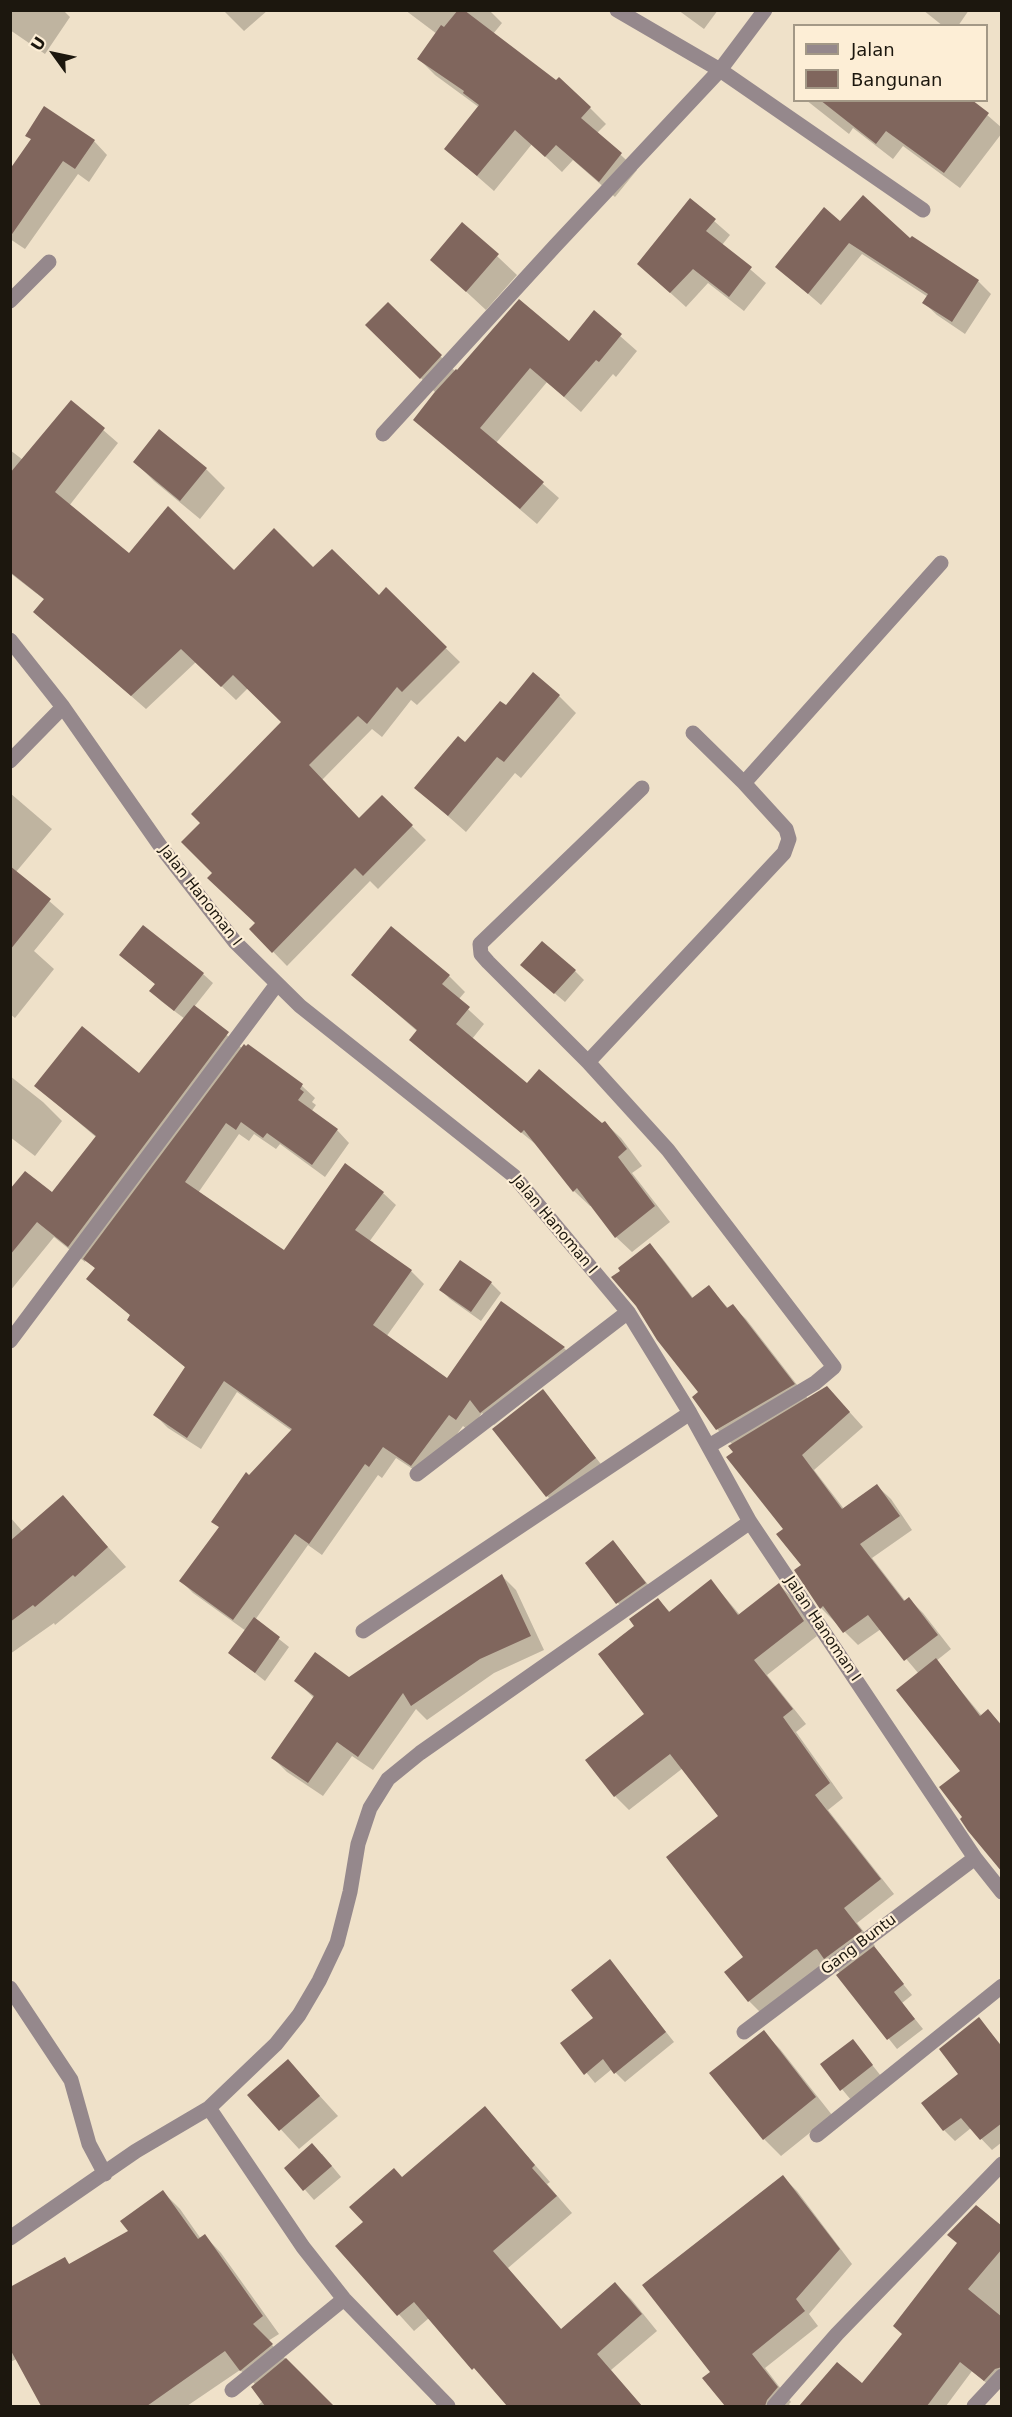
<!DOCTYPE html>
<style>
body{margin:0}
#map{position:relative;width:1012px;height:2417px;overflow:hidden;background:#efe1c9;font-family:"DejaVu Sans",sans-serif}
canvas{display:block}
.frame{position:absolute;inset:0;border:12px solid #1c170e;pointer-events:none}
.legend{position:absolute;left:793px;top:24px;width:195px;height:78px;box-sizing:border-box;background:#fdeed6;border:2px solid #a39886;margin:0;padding:8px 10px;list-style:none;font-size:18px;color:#1c170e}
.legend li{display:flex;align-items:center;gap:12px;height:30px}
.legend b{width:30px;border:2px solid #a39886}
.north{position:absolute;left:24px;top:24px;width:60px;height:60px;-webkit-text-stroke:4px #fdeed6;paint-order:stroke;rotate:303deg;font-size:16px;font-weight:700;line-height:24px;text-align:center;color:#1c170e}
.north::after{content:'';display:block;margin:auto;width:21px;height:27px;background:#1c170e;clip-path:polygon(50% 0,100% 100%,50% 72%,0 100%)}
</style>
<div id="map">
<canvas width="1012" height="2417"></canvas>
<div class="frame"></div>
<ul class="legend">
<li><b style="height:8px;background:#95888c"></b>Jalan</li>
<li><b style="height:16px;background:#80665d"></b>Bangunan</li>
</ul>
<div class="north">U</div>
</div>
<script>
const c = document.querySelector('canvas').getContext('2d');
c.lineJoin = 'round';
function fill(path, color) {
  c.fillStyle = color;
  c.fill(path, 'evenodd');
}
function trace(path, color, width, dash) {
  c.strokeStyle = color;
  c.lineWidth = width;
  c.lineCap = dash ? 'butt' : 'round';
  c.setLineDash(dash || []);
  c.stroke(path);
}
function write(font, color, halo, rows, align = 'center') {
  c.font = font + ' "DejaVu Sans",sans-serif';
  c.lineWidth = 4.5;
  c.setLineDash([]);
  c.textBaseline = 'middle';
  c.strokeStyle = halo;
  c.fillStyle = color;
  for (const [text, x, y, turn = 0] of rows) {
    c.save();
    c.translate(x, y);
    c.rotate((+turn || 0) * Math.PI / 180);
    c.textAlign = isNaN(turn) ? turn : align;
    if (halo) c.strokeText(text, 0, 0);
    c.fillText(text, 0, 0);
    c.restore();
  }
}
const shadow = new Path2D(`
 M10,10H63L70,17L45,54L10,30Z
 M223,10H268L244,31Z
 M405,10H489L502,23L493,34L590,108L606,124L597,133L637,170L615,197L573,160L562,172L532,144L494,191L446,149L480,108L435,75L419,59L437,34Z
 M678,10H718L704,29Z
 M923,10H969L958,26H943Z
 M806,100H970L1002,128V133L960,188L903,146L893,159L853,128L849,134Z
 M27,135L94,141L107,155L89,182L78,174L25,249L10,239V172L32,140Z
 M690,200L730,235L722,245L766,283L744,311L708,283L686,307L654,278Z
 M840,223L910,241L912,238L978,281L991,294L965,334L937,315L924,303L928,297L862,254L821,305L777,267Z
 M463,224L517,275L486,310L432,260Z
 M388,304L457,373L569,343L594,313L637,351L616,377L613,374L581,412L547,382L496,443L559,498L537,524L415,420L436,393L367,325Z
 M71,402L118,443L69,506L129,555L234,573L313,569L379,597L386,590L460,662L417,705L411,700L382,737L372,729L322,780L359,820L382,797L426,840L378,889L370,881L287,966L251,929L256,923L214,873L202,823L283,722L248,688L236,700L196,662L146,709L35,612L45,600L10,573V450L23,460Z
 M135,462L206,469L225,488L200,519L154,481Z
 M559,696L576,713L521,778L515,773L466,832L416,788L506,707Z
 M10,793L52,829L16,872L64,914L34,951L54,969L15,1018L10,1014Z
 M121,955L203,974L213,983L194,1007L243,1049L248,1046L302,1086L315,1098L312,1102L316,1105L311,1112L337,1130L349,1143L325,1177L280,1144L276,1149L254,1134L249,1141L239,1134L198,1193L284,1252L383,1193L396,1205L369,1242L411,1271L424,1284L386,1337L448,1381L564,1348L576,1360L494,1425L482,1413L469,1431L463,1426L425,1477L396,1458L382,1478L378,1475L322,1555L308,1545L255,1620L289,1647L265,1681L230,1653L246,1631L193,1593L181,1581L220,1528L213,1521L249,1477L292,1431L237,1392L201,1449L168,1428L155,1415L186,1368L142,1332L129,1320L131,1316L88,1279L96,1269L86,1260L85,1262L54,1237L10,1291V1192L52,1194L97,1138L36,1086L140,1075L185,1019L161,1001L151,991L156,985Z
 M575,971L584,980L565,1002L532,974Z
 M353,975L449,976L465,992L458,1000L484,1024L472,1039L527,1085L602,1125L605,1123L621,1138L642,1166L632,1173L670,1222L632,1252L616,1237L592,1205L590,1206L574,1191L539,1147L427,1055L411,1040L418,1032Z
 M10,1076L43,1102L62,1121L35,1156L10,1137Z
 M650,1245L663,1259L693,1298L708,1287L729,1309L732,1306L746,1319L808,1399L827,1387L863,1427L814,1470L844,1509L877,1486L891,1499L912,1530L872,1558L906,1602L909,1599L923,1613L951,1649L936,1661L982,1716L988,1711L1002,1725V1860L919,1674L881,1629L858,1645L821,1608L803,1565L785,1529L735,1452L733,1445L717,1429L694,1397L700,1392Z
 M491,1283L501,1293L481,1321L450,1299L441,1290Z
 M543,1391L604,1468L557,1505L547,1496Z
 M63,1497L126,1567L55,1625L54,1623L10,1654V1517L23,1532Z
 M613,1542L655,1593L627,1612L618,1603Z
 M502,1576L516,1590L544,1650L494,1673L427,1720L416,1709L373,1770L352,1756L323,1796L287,1772L273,1758L314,1698L296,1681L349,1678Z
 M711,1581L740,1615L779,1585L793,1598L817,1636L767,1675L806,1724L796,1732L843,1798L828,1810L894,1894L857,1923L875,1946L873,1947L912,1995L902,2003L923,2029L897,2049L838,1975L840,1973L830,1963L763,2015L749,2001L745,1958L721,1817L683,1768L629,1810L615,1796L587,1760L646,1714L636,1626L658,1600L671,1613Z
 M610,1961L674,2042L625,2082L612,2069L595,2083L562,2043L595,2019Z
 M978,2019L1002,2046V2142L992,2150L971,2128L955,2141L944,2130Z
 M763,2032L780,2049L832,2115L781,2156L764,2139Z
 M853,2041L881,2076L851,2100L822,2065Z
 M288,2061L338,2116L299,2149L249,2095Z
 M485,2108L550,2182L547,2184L572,2213L508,2268L562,2330L615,2284L631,2299L657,2331L611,2370L642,2406H509L429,2318L414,2331L337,2246L365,2222L403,2179Z
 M322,2154L341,2177L314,2200L286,2168Z
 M783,2177L797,2191L852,2264L809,2314L818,2326L765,2368L791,2402L789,2404L791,2406H763L758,2402L753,2406H727L712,2372Z
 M163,2192L180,2209L201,2239L205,2236L221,2253L279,2334L268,2341L332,2406H257L263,2401L256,2385L240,2370L187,2406H43L17,2359L10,2362V2289L65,2259L70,2265L130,2232Z
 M1002,2228V2385L996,2391L972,2371L946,2406H801L837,2364L862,2385Z`);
const building = new Path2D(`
 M458,10H464L556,80L559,77L591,107L581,118L622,153L599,182L556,145L545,157L515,130L477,176L444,149L479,105L463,93L464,91L417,59L441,25L444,27Z
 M820,100H972L989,113L944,173L886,131L876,144Z
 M44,106L95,140L75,169L63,161L10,237V169L31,139L25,136Z
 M863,195L910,238L912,236L979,280L952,322L922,303L928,294L849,243L808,294L775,267L824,207L840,221Z
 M690,198L716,219L706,231L752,267L729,297L693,269L670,293L637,264Z
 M462,222L499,254L466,292L430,260Z
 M519,299L569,341L594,310L622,334L599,362L596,360L564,397L530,368L480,428L544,482L520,509L413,420L434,393L456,369L457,370Z
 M388,302L442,355L420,379L365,325Z
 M71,400L105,428L55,492L129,553L168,506L234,570L274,528L313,567L332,549L379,595L386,587L447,647L402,692L397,687L367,724L358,716L309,765L359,818L382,795L413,825L363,876L355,868L272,953L249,929L255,923L207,878L212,873L181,842L200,823L191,814L281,722L233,675L221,687L181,649L131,696L33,612L44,599L10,572V473Z
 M159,429L207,468L180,501L133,462Z
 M533,672L560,695L504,762L497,757L448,816L414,788L458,736L465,742L500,701L506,705Z
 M10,866L51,899L10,950Z
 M143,925L204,973L174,1011L149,991L155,984L119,955Z
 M391,926L450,975L442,984L470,1007L456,1024L527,1083L539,1069L602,1123L605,1121L627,1149L618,1157L655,1206L615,1238L577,1188L573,1192L524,1130L521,1133L409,1040L417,1030L351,975Z
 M542,941L576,970L554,994L520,965Z
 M194,1005L229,1032L68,1247L37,1222L10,1255V1189L25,1171L52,1192L96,1136L34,1086L82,1026L139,1073Z
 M244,1044L246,1046L248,1044L303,1084L300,1089L304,1092L298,1100L338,1129L312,1165L267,1133L263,1138L241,1122L236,1130L226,1123L185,1182L284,1250L345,1163L384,1192L355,1230L412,1270L373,1325L447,1378L501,1301L565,1347L480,1413L470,1400L456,1420L449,1415L411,1466L383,1447L369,1467L365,1464L309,1544L295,1534L233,1620L179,1581L219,1527L211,1522L246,1472L249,1475L292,1429L224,1381L187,1438L153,1415L185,1367L127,1320L130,1315L86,1279L95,1268L83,1259Z
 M650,1243L692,1298L709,1285L727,1308L733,1304L795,1384L716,1430L692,1397L698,1392L657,1340L636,1306L611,1277L620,1271L618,1268Z
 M460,1260L492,1282L471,1312L439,1290Z
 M827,1386L850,1412L802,1455L842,1509L877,1484L900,1516L860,1544L904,1601L909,1597L938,1635L904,1661L868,1615L843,1633L823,1606L820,1609L794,1570L801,1565L776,1534L783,1529L726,1457L733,1452L728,1446Z
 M543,1389L596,1458L546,1497L492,1429Z
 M63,1495L108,1547L75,1577L73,1575L35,1607L33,1605L10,1622V1541Z
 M613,1540L646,1583L616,1604L585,1563Z
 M502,1574L531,1636L480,1659L411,1706L403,1693L358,1757L337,1742L308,1783L271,1758L314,1696L294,1681L315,1652L349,1677Z
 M711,1579L738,1615L779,1583L804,1621L754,1660L793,1709L783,1717L830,1783L815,1795L881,1879L844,1908L862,1931L824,1959L817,1949L814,1950L748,2002L724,1972L743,1957L666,1857L718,1816L670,1754L614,1797L585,1760L644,1714L598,1654L634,1626L629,1619L658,1598L669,1612Z
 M254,1617L280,1637L255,1673L228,1653Z
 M936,1658L980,1716L988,1709L1002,1726V1872L968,1831L960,1819L962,1817L939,1787L960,1771L896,1690Z
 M874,1946L904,1984L894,1992L915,2019L887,2040L836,1975Z
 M610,1959L666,2032L614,2074L603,2059L584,2075L560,2043L593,2018L571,1990Z
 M979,2017L1002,2047V2123L980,2140L961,2118L943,2131L921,2103L958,2074L939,2049Z
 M764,2030L816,2097L763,2140L709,2073Z
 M853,2039L873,2065L840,2091L820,2064Z
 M288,2059L320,2096L279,2131L247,2095Z
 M485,2106L535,2165L532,2168L557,2196L493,2251L561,2329L615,2282L642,2314L597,2354L642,2406H507L474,2368L472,2370L414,2302L397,2316L335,2246L363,2222L349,2207L394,2168L402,2177Z
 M312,2143L332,2166L303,2191L284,2168Z
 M783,2175L840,2249L796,2299L805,2311L752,2354L778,2387L767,2400L765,2406H725L702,2378L710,2372L642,2285Z
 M163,2190L198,2239L205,2234L263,2316L253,2324L273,2344L240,2371L225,2351L147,2406H41L10,2349V2287L65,2257L69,2264L128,2231L120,2221Z
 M976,2205L1002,2226V2249L968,2289L1002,2317V2367L995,2369L984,2381L960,2362L927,2406H799L837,2362L862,2383L902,2334L893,2326L957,2243L947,2235Z
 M286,2358L334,2406H265L251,2387Z`);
const street = new Path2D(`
 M617,10L720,70L765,10
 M10,301L49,262
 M383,434L555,246L720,70L923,210
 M10,640L63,707L161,847L235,942L300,1006L514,1176L628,1312L690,1413L750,1522L975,1858L1002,1892
 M693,733L744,783
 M10,761L63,707
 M642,788L480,944L481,954L488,962L588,1062L668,1150L834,1367L815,1383L709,1446
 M588,1062L784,853L789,839L786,829L744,783L941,563
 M10,1341L277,984
 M417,1474L628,1312
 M363,1631L690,1413
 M10,1988L71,2080L89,2144L105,2174
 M744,2032L975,1858
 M209,2108L303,2247L344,2299L448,2406
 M817,2135L1002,1986
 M10,2238L136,2151L209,2108L276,2044L299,2015L319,1981L337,1943L350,1892L358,1844L370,1808L388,1779L420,1753L750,1522
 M232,2390L344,2299
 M774,2406L837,2334L1002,2164
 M974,2406L1002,2376`);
const streetNames = [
 ["Jalan Hanoman I",200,896,52],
 ["Jalan Hanoman I",554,1225,50],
 ["Jalan Hanoman I",822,1629,56],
 ["Gang Buntu",859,1945,-37]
];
fill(shadow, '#0003');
fill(building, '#80665d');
trace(street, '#95888c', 15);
write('15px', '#1c170e', '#fdeed6', streetNames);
</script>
